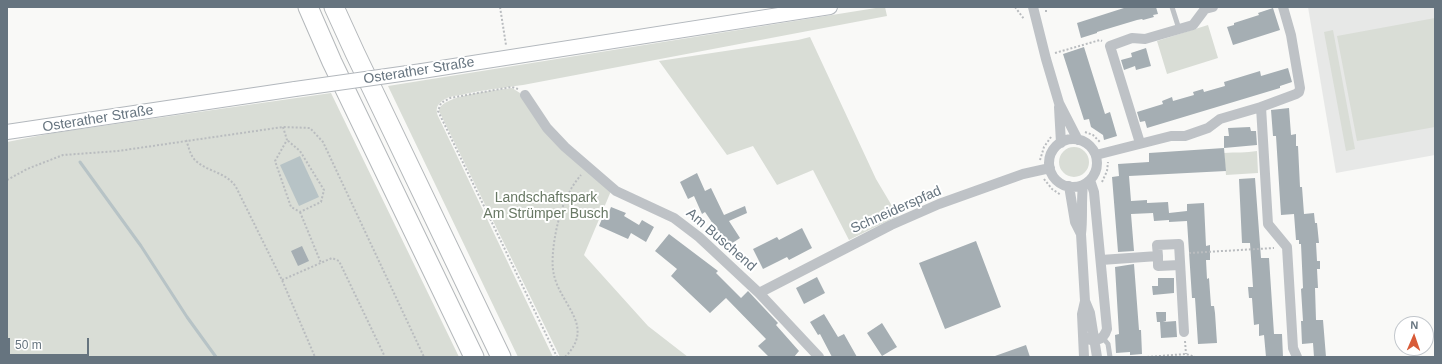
<!DOCTYPE html>
<meta charset="utf-8">
<style>
body{margin:0}
#map{position:relative;width:1442px;height:364px;overflow:hidden;background:#f9f9f7;font-family:Arial,sans-serif}
canvas{display:block}
.frame{position:absolute;inset:0;border:8px solid #66747f;pointer-events:none}
.north{position:absolute;left:1394px;top:316px;width:40px;height:40px;box-sizing:border-box;background:#fff;border:1px solid #c2c7cc;border-radius:50%;rotate:2deg;font-size:11px;font-weight:700;line-height:16px;text-align:center;color:#66747f}
.north::after{content:'';display:block;margin:auto;width:14px;height:18px;background:#d85b38;clip-path:polygon(50% 0,100% 100%,50% 72%,0 100%)}
.scale{position:absolute;left:8px;top:338px;width:81px;height:18px;box-sizing:border-box;border:2px solid #66747f;border-top:0;padding-left:5px;font-size:12px;line-height:14px;white-space:nowrap;color:#66747f;-webkit-text-stroke:3px #fff;paint-order:stroke}
</style>
<div id="map">
<canvas width="1442" height="364"></canvas>
<div class="frame"></div>
<div class="north">N</div>
<div class="scale">50 m</div>
</div>
<script>
const c = document.querySelector('canvas').getContext('2d');
c.lineJoin = 'round';
function fill(path, color) {
  c.fillStyle = color;
  c.fill(path, 'evenodd');
}
function trace(path, color, width, dash) {
  c.strokeStyle = color;
  c.lineWidth = width;
  c.lineCap = dash ? 'butt' : 'round';
  c.setLineDash(dash || []);
  c.stroke(path);
}
function write(font, color, halo, rows, align = 'center') {
  c.font = font + ' Arial,sans-serif';
  c.lineWidth = 4;
  c.setLineDash([]);
  c.textBaseline = 'middle';
  c.strokeStyle = halo;
  c.fillStyle = color;
  for (const [text, x, y, turn = 0] of rows) {
    c.save();
    c.translate(x, y);
    c.rotate((+turn || 0) * Math.PI / 180);
    c.textAlign = isNaN(turn) ? turn : align;
    if (halo) c.strokeText(text, 0, 0);
    c.fillText(text, 0, 0);
    c.restore();
  }
}
const built = new Path2D(`
 M1308,7H1435V155L1336,173Z`);
const green = new Path2D(`
 M882,7H885L887,16L523,85C502,88 481,90 461,95C454,96 446,97 441,102C436,106 436,111 438,116L553,357H518L388,86Z
 M1435,18V127L1357,141L1337,36Z
 M1208,25L1218,58L1167,74L1157,41Z
 M1333,30L1355,149L1346,151L1324,32Z
 M810,37L876,179L898,216L849,240L813,170L777,185L753,146L727,155L659,61L798,40Z
 M512,88L520,93L527,106L611,191L584,255L648,326L688,357H560L439,111C440,95 498,90 512,88Z
 M331,93L459,357H7V142L53,133Z
 M1059 162a15 15 0 1 1 30 0a15 15 0 1 1-30 0Z
 M1257,151L1258,173L1226,175L1224,153C1236,152 1246,153 1257,151Z`);
const water = new Path2D(`
 M300,156L319,197L299,206L280,165Z`);
const stream = new Path2D(`
 M80,162L141,246L187,317L216,357`);
const building = new Path2D(`
 M1127,7H1156L1158,14L1153,15L1154,17L1143,20L1142,19L1137,20L1097,32V33L1081,38L1077,23Z
 M1273,8L1280,30L1233,45L1227,27L1234,25V23L1259,15L1258,13Z
 M1084,47L1105,114L1110,112L1117,136L1104,140L1103,135L1091,127L1089,119L1084,120L1063,54Z
 M1146,48L1151,66L1136,70L1135,66L1124,70L1121,60L1132,57L1131,53Z
 M1288,68L1292,82L1280,86V88L1147,128L1145,121L1140,122L1137,112L1163,104L1162,101L1172,97L1173,101L1194,95L1193,92L1203,89L1204,92L1225,86L1224,82L1260,71L1261,76Z
 M1289,108L1291,135L1296,134V146H1298L1300,187H1302L1304,214L1314,213L1315,223H1317L1319,243H1316L1317,261H1320V269H1317L1318,288H1315L1316,320H1323L1326,357H1314L1313,343L1302,344L1301,321H1303L1301,289L1303,288L1301,244H1299V240H1296L1294,214L1281,215L1276,136H1273L1271,110Z
 M1250,127L1251,131H1256L1257,145L1224,148V136H1229L1228,128Z
 M1224,148L1226,171L1129,176L1131,201L1147,200V203L1168,202L1169,213L1187,211V204L1204,203L1206,246L1210,245V260H1206L1207,279L1209,278L1211,306H1214L1215,313L1217,343L1198,344L1195,298H1192L1187,221L1169,222V220L1154,221L1153,213L1131,214L1134,251L1118,252L1112,177L1119,176L1118,164L1149,162V153Z
 M697,173L705,191L711,188L724,215L745,206L747,213L729,221L740,238L728,246L705,212L702,214L694,196L688,199L680,182Z
 M1255,178L1261,258H1269L1274,334H1282L1283,357H1266L1264,335L1259,336V324L1254,325L1252,298H1249L1248,287H1253L1250,243H1242L1239,179Z
 M611,207L626,213L624,216L639,225L642,220L654,227L646,242L631,233L628,239L599,226L604,214L608,215Z
 M802,228L812,248L789,260L787,257L763,269L753,249L777,237L779,240Z
 M669,234L718,271L716,273L741,298L748,291L778,323L776,325L799,351L794,357H769L758,346L766,339L726,298L710,313L671,276L677,269L655,251Z
 M976,241L1001,307L945,329L919,263Z
 M302,246L309,261L298,266L291,251Z
 M1134,264L1139,330H1141L1142,354L1130,355V352L1116,353L1115,335L1119,334L1115,267Z
 M817,277L825,293L804,304L796,288Z
 M1158,278H1174V293L1153,295L1152,286H1158Z
 M1156,312H1166V321L1163,322L1176,321L1177,337L1161,338L1160,322H1157Z
 M824,314L838,337L844,334L857,357H832L820,334L818,335L810,322Z
 M882,323L897,347L882,356L867,333Z
 M1026,345L1030,357H995V356Z`);
const path = new Path2D(`
 M500,7L506,45
 M1015,7L1024,19
 M1046,12V7
 M1055,53L1100,40L1102,41
 M518,89L512,87L500,89L450,98L441,103L438,111L557,357
 M283,127L287,140L275,161L291,207L300,212L321,202L324,190L300,151L287,140
 M1085,132L1093,135L1101,143
 M186,140C189,147 190,156 196,161C208,172 226,172 236,187L282,280L315,357
 M1040,160L1044,147L1051,137
 M1044,179L1052,189L1061,195
 M7,180L27,169L63,155L118,151L283,127L310,128L323,142L424,357
 M1102,182L1107,171L1108,162
 M300,212L321,263
 M1189,253L1274,248
 M282,280L332,258L339,261L385,357
 M1185,341L1186,354
 M565,357C596,326 561,306 554,275C549,257 558,212 568,195C571,188 576,181 581,175
 M1147,357L1186,354L1195,357`);
const service = new Path2D(`
 M1172,7L1179,29
 M1103,338L1108,344L1110,357`);
const minor = new Path2D(`
 M1033,7L1046,59L1059,103L1078,140
 M525,95L547,128L565,147L616,191L674,218L699,237L759,293L819,357
 M1059,107L1061,143
 M1261,107L1296,94L1299,92L1300,88L1291,35L1283,7
 M1049 163a24 24 0 1 1 48 0a24 24 0 1 1-48 0Z
 M1140,143L1110,46L1132,38L1145,39L1193,25L1205,9L1213,7
 M1096,155L1171,136H1185L1208,128L1220,119L1261,107L1268,224L1287,247L1293,348L1297,357
 M1069,186L1075,222L1081,234C1083,218 1081,201 1083,185
 M1081,234L1085,301L1082,314L1084,357
 M1158,256L1157,245L1179,244L1184,332
 M1101,260L1158,256V266L1180,265
 M759,293L891,225L939,204L1023,174L1050,168
 M1085,301L1090,313L1097,357
 M1083,336C1092,343 1103,342 1107,329L1094,192L1090,180`);
const secondary = new Path2D(`
 M422,71L830,7
 M7,132L295,89`);
const motorway = new Path2D(`
 M308,7L332,62L474,357
 M334,7L355,53L501,357`);
const secondaryBridge = new Path2D(`
 M295,89L422,71`);
const streetNames = [
 ["Osterather Straße",419,71,-9],
 ["Osterather Straße",98,119,-9],
 ["Schneiderspfad",896,210,-24],
 ["Am Buschend",721,240,41]
];
const parkNames = [
 ["Landschaftspark",546,198],
 ["Am Strümper Busch",546,214]
];
fill(built, '#e7e8e7');
fill(green, '#d9ddd6');
fill(water, '#b7c3c6');
trace(stream, '#b7c3c6', 3);
fill(building, '#a5aeb3');
trace(secondary, '#b3b8bd', 16);
trace(motorway, '#b4b8bb', 21);
trace(path, '#b9bcbf', 2, [2, 2]);
trace(service, '#bec2c6', 5);
trace(minor, '#bec2c6', 10);
trace(secondary, '#fff', 14);
trace(motorway, '#fff', 19);
trace(secondaryBridge, '#b3b8bd', 16, []);
trace(secondaryBridge, '#fff', 14);
write('14px', '#66747f', '#fff', streetNames);
write('14px', '#687864', '#fff', parkNames);
</script>
